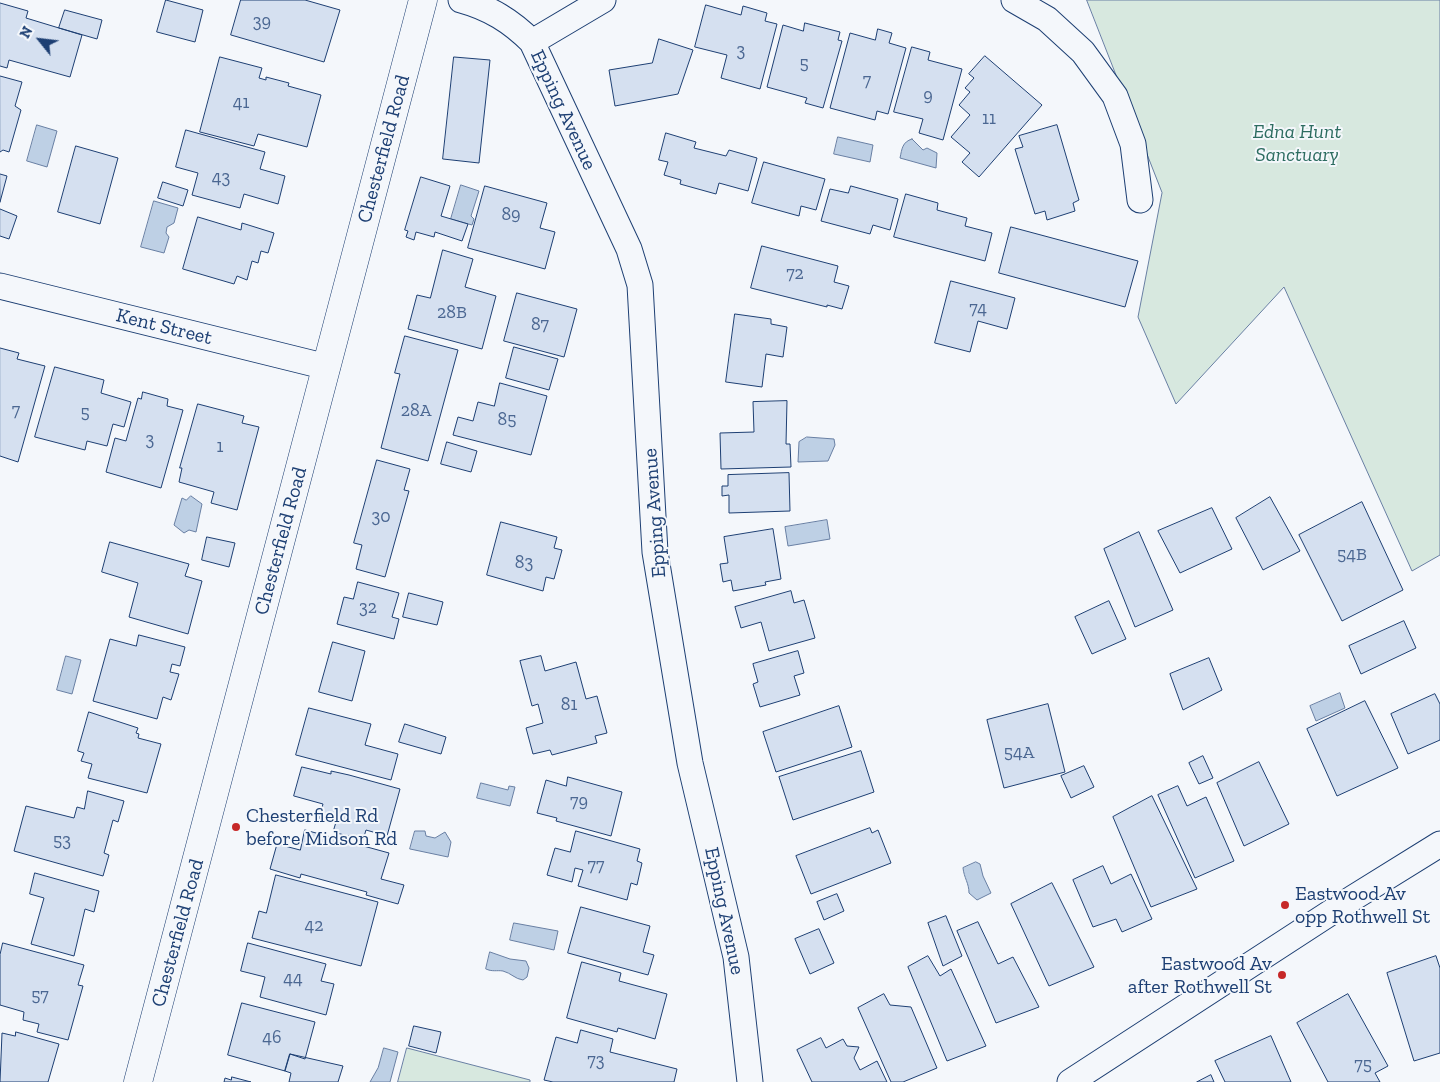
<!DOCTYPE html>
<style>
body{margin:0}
#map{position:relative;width:1440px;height:1082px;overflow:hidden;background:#f4f7fb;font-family:"Zilla Slab",serif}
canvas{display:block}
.north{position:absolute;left:15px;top:15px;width:50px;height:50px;-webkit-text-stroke:4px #f4f7fb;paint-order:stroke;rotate:299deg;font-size:14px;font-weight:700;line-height:20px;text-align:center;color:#1d3f73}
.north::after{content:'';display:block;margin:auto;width:18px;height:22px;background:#1d3f73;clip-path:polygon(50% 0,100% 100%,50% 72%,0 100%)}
</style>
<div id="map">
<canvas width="1440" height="1082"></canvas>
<div class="north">N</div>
</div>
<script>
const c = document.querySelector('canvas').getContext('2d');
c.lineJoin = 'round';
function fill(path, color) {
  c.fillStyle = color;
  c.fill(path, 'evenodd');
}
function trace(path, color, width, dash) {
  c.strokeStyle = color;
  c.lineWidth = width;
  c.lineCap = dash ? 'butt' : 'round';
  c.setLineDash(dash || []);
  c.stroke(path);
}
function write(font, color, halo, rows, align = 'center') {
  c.font = font + ' "Zilla Slab",serif';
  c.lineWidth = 4;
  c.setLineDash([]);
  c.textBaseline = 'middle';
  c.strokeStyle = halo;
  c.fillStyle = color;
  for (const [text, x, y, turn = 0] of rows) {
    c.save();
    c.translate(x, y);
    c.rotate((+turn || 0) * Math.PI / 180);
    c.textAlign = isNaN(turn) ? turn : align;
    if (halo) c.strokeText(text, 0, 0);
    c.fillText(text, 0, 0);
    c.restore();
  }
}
const green = new Path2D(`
 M1087,0H1440V555L1412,571L1284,287L1176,404L1138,317L1162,193Z
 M407,1048L530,1080V1082H398Z`);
const water = new Path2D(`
 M37,125L57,131L47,167L27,161Z
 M838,137L873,145L870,162L834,154Z
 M912,139L923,150L927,148L937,153L936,168L900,158C902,149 902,142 912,139Z
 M461,185L479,191L471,216L474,219L472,225L451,219Z
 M154,201L178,208L174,223L167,227L166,233L169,237L164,253L141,247Z
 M807,437L834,439L835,445L828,461L798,462L799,442Z
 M191,496L202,504L196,532L189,530L184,533L174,525L182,498L186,500Z
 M827,520L830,539L788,546L785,527Z
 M66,656L81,660L72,694L57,690Z
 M1340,693L1345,708L1316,721L1310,706Z
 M481,783L508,790L509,786L515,787L510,806L477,798Z
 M415,831H425L426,836L435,838L445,832L451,842L448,857L410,849Z
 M976,862L980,864L983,876L991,893L977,900L969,893C969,883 964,878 963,868Z
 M514,923L558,931L554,950L510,940Z
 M490,952L510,959L526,961L529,968L527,977L523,980C515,979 511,973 503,971C497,970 492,972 486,969Z
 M384,1048L398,1052L390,1082H370L378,1068Z`);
const building = new Path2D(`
 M166,0L203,10L195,42L157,32Z
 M241,0H305L340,10L324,62L231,35Z
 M0,3L28,11L26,18L82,35L70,77L9,60L7,68L0,66Z
 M706,5L741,15L743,6L767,13L765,21L777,24L760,89L721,78L727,55L695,47Z
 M65,10L102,20L97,39L59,28Z
 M805,23L840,32L838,40L842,41L823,108L805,103L807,98L767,87L783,25L803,31Z
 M878,29L892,33L889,43L906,48L888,114L877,111L875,120L830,108L850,33L875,40Z
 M659,39L693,50L678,94L615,106L609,70L652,63Z
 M912,47L930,52L928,60L962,69L943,140L919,133L923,119L894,112Z
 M985,56L1042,105L979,177L962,162L970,153L951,137L970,115L959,105L970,92L965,88L974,78L969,74Z
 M220,57L262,68L259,78L266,80V77L289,83L288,86L321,95L307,147L258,134L254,146L200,132Z
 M454,57L490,60L479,163L443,159Z
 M0,76L22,82L15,106L21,110L9,152L3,150L0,152Z
 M1057,125L1079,200L1073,203L1075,211L1047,220L1045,211L1035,214L1015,149L1023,147L1019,136Z
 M186,130L265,152L260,169L285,176L278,204L244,194L240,208L192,195L198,173L176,167Z
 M666,133L696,142L694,148L726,156L729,150L757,158L748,191L719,183L716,194L680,184L681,180L664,175L668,162L659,160Z
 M76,146L118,158L100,224L58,212Z
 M764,162L825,179L816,210L801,206L799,216L752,203Z
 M0,174L7,176L0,202Z
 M421,177L450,186L441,216L468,224L462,241L435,232L434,237L416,232L414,240L406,237L408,231L405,230Z
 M163,182L188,190L183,206L158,198Z
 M485,186L547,203L540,228L555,232L545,269L468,248Z
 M851,186L898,199L890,230L873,225L870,234L821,221L830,189L848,193Z
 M906,194L938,203L937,210L967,218L965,226L992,233L985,261L894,237Z
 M0,209L17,216L9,239L0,236Z
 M198,217L241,230L242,223L274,233L268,253L261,251L258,263L252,261L247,280L237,276L234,284L183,269Z
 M1011,227L1138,261L1125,307L999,273Z
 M762,246L838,266L834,282L849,286L842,309L827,305V307L751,288Z
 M443,250L473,259L465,287L496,296L482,349L408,329L417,295L430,298Z
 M951,281L1015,298L1007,329L978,321L970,352L935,343Z
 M517,293L577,309L564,357L504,341Z
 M735,314L771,319V324L787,327L783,357L766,354L762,387L726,382Z
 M405,336L458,350L428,461L381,448L400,374L395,373Z
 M514,347L558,359L549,390L506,378Z
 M0,348L19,353L17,359L45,366L18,462L0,456Z
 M55,367L104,380L101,393L131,402L124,427L113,424L107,446L87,441L85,450L35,437Z
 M500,383L547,396L531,455L453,435L458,417L473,421L478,402L494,406Z
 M143,392L168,399L167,406L183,410L161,488L106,472L115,438L126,441L138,398L141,399Z
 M787,401L786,444H790L791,467L721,469L720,433L754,432L753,402Z
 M198,404L244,416L242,423L259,427L237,510L211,503L214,492L179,482L182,468H180Z
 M447,442L477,451L471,472L441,464Z
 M377,460L410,469L404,490L409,491L385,577L356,569L362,545L354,543Z
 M789,473L790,511L729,513V495L722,496V486H728V475Z
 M1270,497L1300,551L1263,570L1236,518Z
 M1362,502L1403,590L1342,621L1299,535Z
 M1212,508L1232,549L1180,573L1158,531Z
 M501,522L557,537L554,548L562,550L554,579L546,577L543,591L487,575Z
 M773,529L781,579L765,582L766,585L733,591L731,580L723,582L720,564L728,563L724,537Z
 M1139,532L1173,610L1135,627L1104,549Z
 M207,537L235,543L229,567L202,560Z
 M110,542L189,564L185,576L202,581L188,634L129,617L138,583L102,572Z
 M358,582L399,593L392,617L399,619L394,639L337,624L344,597L353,599Z
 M791,591L794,603L804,600L815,638L769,651L761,622L741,628L735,607Z
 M409,593L443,602L437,625L403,617Z
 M1109,601L1126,639L1092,654L1075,617Z
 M1404,621L1416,648L1361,674L1349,646Z
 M139,635L185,647L180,666L172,664L170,672L179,674L171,700L163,697L157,719L93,701L110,639L136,646Z
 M333,642L365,651L352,701L319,692Z
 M798,651L804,673L794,676L800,695L760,707L753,684L758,682L753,664Z
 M541,656L545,671L576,662L586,699L597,696L607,733L595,736L597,743L552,755L550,750L533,754L526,728L543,723L538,704L532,706L520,661Z
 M1209,658L1222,690L1183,710L1170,674Z
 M1435,694L1440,704V740L1408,754L1391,714Z
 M1365,701L1398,768L1337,796L1307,729Z
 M1048,704L1065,772L1004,788L987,720Z
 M839,706L852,747L776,772L763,732Z
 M309,708L371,724L365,745L398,754L391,780L296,755Z
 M89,712L138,728L136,733L139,734L138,738L161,744L147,793L88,778L92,764L81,761L84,753L78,751Z
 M405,724L446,737L441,754L399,742Z
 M861,751L874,792L793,820L779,777Z
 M1203,756L1213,778L1199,784L1189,763Z
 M1259,762L1289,824L1244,846L1217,783Z
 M1084,766L1094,787L1071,798L1061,776Z
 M302,767L331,774V771L349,775L400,789L387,836L366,830L363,840L333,832L336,822L319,818L323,804L294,796Z
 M568,777L622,792L611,836L556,821L557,818L537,813L546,780L566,786Z
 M1178,786L1187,806L1206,797L1234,861L1195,878L1158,795Z
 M88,791L124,801L118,822L113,820L104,853L109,855L103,876L14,851L26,806L74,818L77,807L84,809Z
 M1152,796L1197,889L1151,907L1113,817Z
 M870,828L872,833L878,830L891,863L811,894L796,856Z
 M305,830L389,853L381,879L404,885L398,904L366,895L367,892L301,874L300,878L270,869L277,844L300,850Z
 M576,831L640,849L637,861L642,863L637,885L631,883L627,900L578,886L583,870L575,868L572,882L547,875L555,848L570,852Z
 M1103,866L1111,884L1131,874L1152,919L1122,932L1116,919L1093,927L1073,880Z
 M35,873L99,891L94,912L85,909L74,956L31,944L44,898L30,894Z
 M276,875L378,902L361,966L252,938L259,911L266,913Z
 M1052,883L1094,967L1049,986L1011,904Z
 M837,894L844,911L824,920L817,902Z
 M581,907L650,926L643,952L654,955L648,975L568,953Z
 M946,916L962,956L943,966L928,923Z
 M978,922L998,964L1013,957L1039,1007L996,1023L957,931Z
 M819,929L834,963L810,974L795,939Z
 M3,943L84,965L78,985L83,986L68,1040L37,1032L39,1024L23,1020L24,1012L0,1005V955Z
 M248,943L326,964L321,981L334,984L326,1015L260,997L265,977L241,971Z
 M928,956L940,976L951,969L986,1046L947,1061L908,967Z
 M1436,956L1440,968V1053L1414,1061L1387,973Z
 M582,962L621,973L619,981L667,994L655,1039L618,1028L617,1032L567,1018Z
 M884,994L890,1005L911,1007L937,1068L903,1082H891L858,1008Z
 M1348,994L1388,1066L1375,1073L1380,1082H1328L1297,1023Z
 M242,1003L315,1022L305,1059L290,1054L285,1071L228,1055Z
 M414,1026L441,1032L436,1053L409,1046Z
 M581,1030L613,1039L610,1052L677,1069L674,1082H553L544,1080L556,1037L577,1043Z
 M16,1032L59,1044L48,1082H0L2,1033L15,1036Z
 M1271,1036L1291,1082H1225L1215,1061Z
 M821,1038L826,1048L843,1039L847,1046L859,1047L854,1058L860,1070L877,1061L887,1082H812L797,1050Z
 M290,1054L343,1066L338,1082H289L291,1073L285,1071Z
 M1211,1075L1214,1082H1197Z
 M232,1077L251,1082H224L225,1078L231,1080Z`);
const street = new Path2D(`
 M461,0C490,8 511,21 532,42L629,249L640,285L655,552L690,763L736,957L750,1082
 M1014,0L1047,19L1083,52L1115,96L1133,144L1140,200
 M532,42L603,0
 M0,286L327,367
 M1070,1082L1353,898L1440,844`);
const secondary = new Path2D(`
 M138,1082L423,0`);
const markers = [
 [236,827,5,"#c62828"],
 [1285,905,5,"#c62828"],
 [1282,975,5,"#c62828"]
];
const numberNames = [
 ["39",262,22],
 ["3",741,51],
 ["5",804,64],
 ["7",867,81],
 ["9",928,96],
 ["41",241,103],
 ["11",989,119],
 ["43",221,178],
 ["89",511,215],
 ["72",795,274],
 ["74",978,309],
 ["28B",452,313],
 ["87",540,325],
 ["7",16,411],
 ["28A",416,411],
 ["5",85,413],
 ["85",507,420],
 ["3",150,440],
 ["1",220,447],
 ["30",381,517],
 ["54B",1352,555],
 ["83",524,563],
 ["32",368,608],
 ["81",569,705],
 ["54A",1019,753],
 ["79",579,802],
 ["53",62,841],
 ["77",596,866],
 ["42",314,926],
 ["44",293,979],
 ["57",40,996],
 ["46",272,1038],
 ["73",596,1061],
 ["75",1363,1065]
];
const streetNames = [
 ["Epping Avenue",563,110,65],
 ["Chesterfield Road",384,149,-75],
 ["Kent Street",164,327,14],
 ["Epping Avenue",655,513,-94],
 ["Chesterfield Road",281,541,-75],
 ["Epping Avenue",724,911,78],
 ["Chesterfield Road",178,933,-75]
];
const parkNames = [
 ["Edna Hunt",1297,132],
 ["Sanctuary",1297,155]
];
const poiNames = [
 ["Chesterfield Rd",246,816],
 ["before Midson Rd",246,839],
 ["Eastwood Av",1295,894],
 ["opp Rothwell St",1295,917],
 ["Eastwood Av",1272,964,"right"],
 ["after Rothwell St",1272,987,"right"]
];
fill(green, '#d7e8df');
trace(green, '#687fa3', 1);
fill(water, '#bed0e5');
trace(water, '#687fa3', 1);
fill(building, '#d5e0f0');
trace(building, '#1d3f73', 1);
trace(street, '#1d3f73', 27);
trace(secondary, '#1d3f73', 29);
trace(street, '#f4f7fb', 25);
trace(secondary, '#f4f7fb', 28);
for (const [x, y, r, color] of markers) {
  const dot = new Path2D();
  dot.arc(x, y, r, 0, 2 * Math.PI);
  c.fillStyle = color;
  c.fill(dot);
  trace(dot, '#f4f7fb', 2);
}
write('18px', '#4b6792', null, numberNames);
write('20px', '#1d3f73', '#f4f7fb', streetNames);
write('italic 20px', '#2c6c60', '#f4f7fb', parkNames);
write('20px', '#1d3f73', '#f4f7fb', poiNames, 'left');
</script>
